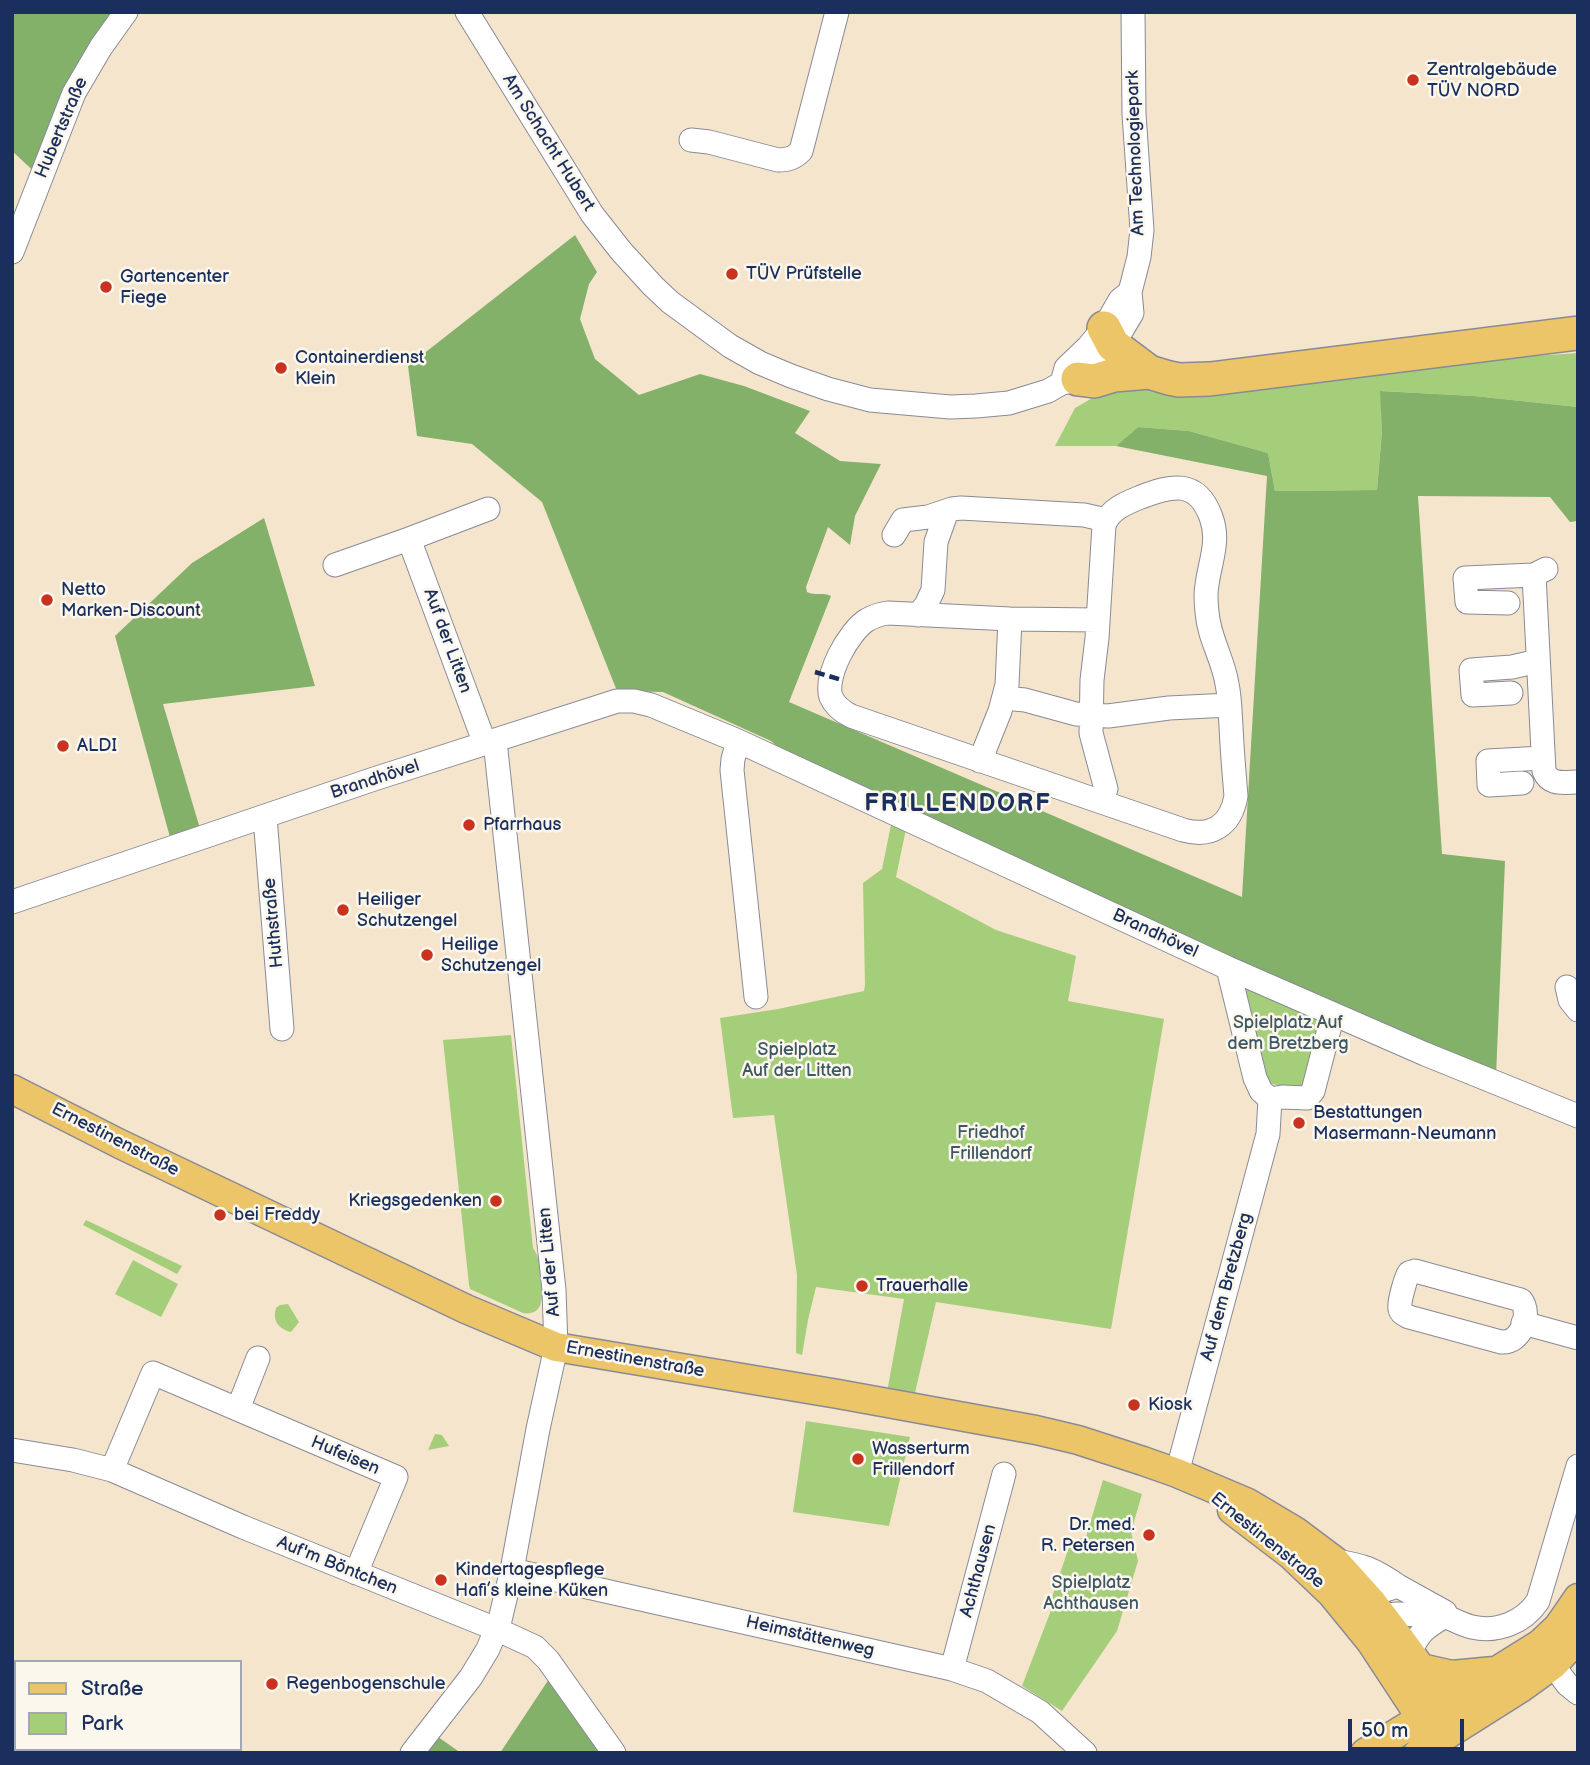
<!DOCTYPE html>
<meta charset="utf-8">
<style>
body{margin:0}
#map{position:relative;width:1590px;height:1765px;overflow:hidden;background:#f6e5cd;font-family:"Balsamiq Sans",sans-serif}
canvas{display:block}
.frame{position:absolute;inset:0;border:14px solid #1b2f5e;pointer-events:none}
.legend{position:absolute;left:14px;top:1660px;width:228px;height:91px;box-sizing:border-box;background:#fbf7ec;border:2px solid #a1a7b3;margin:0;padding:9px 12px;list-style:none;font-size:21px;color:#1b2f5e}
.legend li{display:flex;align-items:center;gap:14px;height:35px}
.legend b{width:35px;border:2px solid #a1a7b3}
.scale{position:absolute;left:1348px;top:1719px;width:116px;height:32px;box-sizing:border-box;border:4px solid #1b2f5e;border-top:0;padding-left:9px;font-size:21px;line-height:24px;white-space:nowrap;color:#1b2f5e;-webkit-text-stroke:5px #fbf7ec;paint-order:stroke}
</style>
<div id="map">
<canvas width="1590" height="1765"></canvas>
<div class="frame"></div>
<ul class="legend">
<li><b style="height:9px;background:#edc569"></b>Straße</li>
<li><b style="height:19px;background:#a4ce7a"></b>Park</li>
</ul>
<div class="scale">50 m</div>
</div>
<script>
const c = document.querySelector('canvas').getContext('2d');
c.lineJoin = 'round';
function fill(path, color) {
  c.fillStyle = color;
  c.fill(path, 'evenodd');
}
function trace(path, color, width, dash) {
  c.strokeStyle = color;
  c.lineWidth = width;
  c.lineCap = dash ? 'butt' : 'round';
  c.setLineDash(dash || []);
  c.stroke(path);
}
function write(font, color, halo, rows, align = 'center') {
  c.font = font + ' "Balsamiq Sans",sans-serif';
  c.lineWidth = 5;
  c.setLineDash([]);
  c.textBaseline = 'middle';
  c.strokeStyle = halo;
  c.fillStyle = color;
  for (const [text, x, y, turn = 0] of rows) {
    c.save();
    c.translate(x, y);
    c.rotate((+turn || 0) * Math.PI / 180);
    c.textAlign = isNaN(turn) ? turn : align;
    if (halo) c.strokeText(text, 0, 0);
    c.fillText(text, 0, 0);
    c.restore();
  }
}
const green = new Path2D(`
 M1578,353V407L1474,396L1381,391L1382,430L1377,490L1275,491L1268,453L1189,431L1138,427L1116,446H1055L1075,408L1113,386L1150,389L1491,359Z
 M892,820L906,829L896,877L996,930L1076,956L1068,1001L1164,1019L1111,1329L936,1302L914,1397L887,1392L904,1299L816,1287L808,1320L802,1355L796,1353L797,1275L774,1115L733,1118L720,1018L778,1009L864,991L865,985L863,883L882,869Z
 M1236,974L1329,1015L1307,1084L1296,1089L1268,1083Z
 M511,1035L533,1248C535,1251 537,1254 538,1258C540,1263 540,1269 541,1275C542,1290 547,1317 523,1313L470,1289L469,1285L443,1040Z
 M86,1220L182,1266L177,1274L83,1225Z
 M133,1260L178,1284L161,1317L115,1294Z
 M288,1304L299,1322L291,1332C279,1329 272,1321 276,1308L280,1305Z
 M806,1421L910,1437L889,1526L793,1512Z
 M435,1434L442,1435L449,1446L428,1450Z
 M1103,1480L1142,1494L1131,1532L1138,1561L1117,1631L1062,1711L1022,1686L1050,1613L1052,1605L1050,1603L1071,1541L1086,1537Z`);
const forest = new Path2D(`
 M12,12H122L40,177L12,151Z
 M575,235L597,272L589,284L580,319L595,359L639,395L700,374L744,386L810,411L795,433L840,461L881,464L855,516L850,545L828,527L806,587L807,592C815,596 823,592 831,596L789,702L1242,897L1267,476L1116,446L1138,427L1189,431L1268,453L1275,491L1377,490L1382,431L1380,391L1474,396L1578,407V521L1570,522L1550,497L1418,496L1442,854L1505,861L1496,1076L794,761L771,741L663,692L617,691L542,502L472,444L417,436L408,366Z
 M264,518L315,686L163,704L201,832L171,841L115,636L192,563Z
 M551,1676L611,1753H500Z
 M431,1732L461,1753H414Z`);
const minor = new Path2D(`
 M467,12L592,214L621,251L653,286L670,302L730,346L760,363L791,376L828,389L870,400L950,407L976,406L1009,403L1048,391L1062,383L1075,381L1102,358L1113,345L1132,313L1130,292L1139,257L1142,230L1134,114L1133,12
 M691,140L709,142L778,160C788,160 794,158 801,151L837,12
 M12,252L74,93L101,47L126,12
 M1062,383L1066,368L1088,347L1104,328L1120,300L1130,292
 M894,535L903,520L928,517L952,509L961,508L1084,515L1106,520
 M409,539L488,509
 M335,565L409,539L485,744
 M1546,569L1534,575L1544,771C1550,786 1564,782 1578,782
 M1508,603L1467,602L1465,578L1534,575
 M918,615L926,605L933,590L936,542L947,511
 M1098,620L1010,619L888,613C881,614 874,616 867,620C849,631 824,676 831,697C835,706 843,712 851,716L1183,830C1212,838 1231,825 1236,796C1234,773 1232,750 1231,726C1230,712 1230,698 1227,684C1223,658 1209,639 1207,612C1206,603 1205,594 1207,585C1210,561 1220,541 1211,517C1197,479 1172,485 1141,497C1126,503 1110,509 1104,525L1097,638L1092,680L1091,733L1106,789
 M1511,693L1473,695L1471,670L1512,667L1538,661
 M1004,698L1025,700L1076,714L1108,716L1169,708L1229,705
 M738,741L733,759L732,770L756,997
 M980,761L1000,711L1007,685L1010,619
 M1522,783L1489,785L1488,761L1543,758
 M265,817L282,1029
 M12,902L374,779L617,701H634L651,705L738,741L1228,968L1425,1054L1578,1116
 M1567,987L1570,1000L1578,1010
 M1270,1099L1282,1097L1307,1098L1313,1091L1333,1014
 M1415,1271L1521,1300C1532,1314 1521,1344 1501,1342L1409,1317C1405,1315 1401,1314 1400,1309C1398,1304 1406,1277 1409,1273C1411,1272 1413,1272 1415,1271Z
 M1523,1323L1578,1338
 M238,1409L258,1358
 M12,1450L73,1460L112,1470L243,1527L496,1629L535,1647L548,1660L614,1753
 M112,1470L153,1373L396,1477L356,1573
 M1177,1473L1268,1134L1270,1099L1261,1091L1255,1078L1228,968
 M1335,1561C1363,1565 1374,1569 1398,1586
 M512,1570L952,1669L987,1681L1040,1712L1085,1753
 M1359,1611L1382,1591L1398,1586L1445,1612V1616C1454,1620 1463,1625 1472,1627C1498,1633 1524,1622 1538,1601L1578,1466
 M1368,1616L1399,1614L1445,1616
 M1410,1652C1420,1631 1425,1628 1445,1616
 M1553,1665L1567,1684L1578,1693
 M952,1669L1004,1474
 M412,1753L471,1677L488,1649L500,1620L512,1570L538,1429L556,1347L554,1290L495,741`);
const major = new Path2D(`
 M12,1089L120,1144L466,1309L556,1347L838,1394L1036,1430L1078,1440L1143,1461L1177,1473L1248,1503L1295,1531L1335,1561L1371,1601L1400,1639L1421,1668L1432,1688L1439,1708L1441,1738
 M1232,1510L1291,1555L1331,1593L1371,1642L1421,1718L1441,1738
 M1421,1668L1452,1675L1494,1671
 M1365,1753L1540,1644L1558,1627L1578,1598
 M1418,1753L1521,1688L1553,1665L1578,1638`);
const highway = new Path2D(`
 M1104,328L1113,345L1149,372L1169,378L1179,380L1210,379L1578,333
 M1078,379L1094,381L1114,375L1149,372`);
const rail = new Path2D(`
 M815,672L842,680`);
const markers = [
 [1413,80,7,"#c8321e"],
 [732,274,7,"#c8321e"],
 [106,287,7,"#c8321e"],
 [281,368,7,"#c8321e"],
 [47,600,7,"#c8321e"],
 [63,746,7,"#c8321e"],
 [469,825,7,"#c8321e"],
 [343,910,7,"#c8321e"],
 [427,955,7,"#c8321e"],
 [1299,1123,7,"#c8321e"],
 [496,1201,7,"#c8321e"],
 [220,1215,7,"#c8321e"],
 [862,1286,7,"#c8321e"],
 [1134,1405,7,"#c8321e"],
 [858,1459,7,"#c8321e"],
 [1149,1535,7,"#c8321e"],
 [441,1580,7,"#c8321e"],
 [272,1684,7,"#c8321e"]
];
const poiNames = [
 ["Zentralgebäude",1427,70],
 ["TÜV NORD",1427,91],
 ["TÜV Prüfstelle",746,274],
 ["Gartencenter",120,277],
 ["Fiege",120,298],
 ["Containerdienst",295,358],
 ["Klein",295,379],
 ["Netto",61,590],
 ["Marken-Discount",61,611],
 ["ALDI",77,746],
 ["Pfarrhaus",483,825],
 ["Heiliger",357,900],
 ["Schutzengel",357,921],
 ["Heilige",441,945],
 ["Schutzengel",441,966],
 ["Bestattungen",1313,1113],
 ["Masermann-Neumann",1313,1134],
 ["Kriegsgedenken",482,1201,"right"],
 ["bei Freddy",234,1215],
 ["Trauerhalle",876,1286],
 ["Kiosk",1148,1405],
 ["Wasserturm",872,1449],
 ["Frillendorf",872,1470],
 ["Dr. med.",1135,1525,"right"],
 ["R. Petersen",1135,1546,"right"],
 ["Kindertagespflege",455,1570],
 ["Hafi’s kleine Küken",455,1591],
 ["Regenbogenschule",286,1684]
];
const streetNames = [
 ["Hubertstraße",62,128,-67],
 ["Am Schacht Hubert",548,143,58],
 ["Am Technologiepark",1136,153,-92],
 ["Auf der Litten",447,641,70],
 ["Brandhövel",375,780,-18],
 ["Huthstraße",274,923,-95],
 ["Brandhövel",1155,934,25],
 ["Ernestinenstraße",115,1140,27],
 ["Auf der Litten",550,1262,-95],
 ["Auf dem Bretzberg",1227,1287,-75],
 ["Ernestinenstraße",635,1360,10],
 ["Hufeisen",345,1456,23],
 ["Ernestinenstraße",1267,1541,39],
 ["Auf'm Böntchen",337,1566,22],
 ["Achthausen",979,1571,-75],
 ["Heimstättenweg",810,1637,13]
];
const parkNames = [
 ["Spielplatz Auf",1288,1023],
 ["dem Bretzberg",1288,1044],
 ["Spielplatz",797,1050],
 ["Auf der Litten",797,1071],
 ["Friedhof",991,1133],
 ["Frillendorf",991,1154],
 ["Spielplatz",1091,1583],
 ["Achthausen",1091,1604]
];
const districtNames = [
 ["FRILLENDORF",958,805]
];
fill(green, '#a4ce7a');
fill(forest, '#83b16a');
trace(minor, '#888a96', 25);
trace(major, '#888a96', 31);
trace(highway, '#888a96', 36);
trace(minor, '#fff', 23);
trace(major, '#edc569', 28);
trace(highway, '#edc569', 33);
trace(rail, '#1b2f5e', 4.5, [10, 5]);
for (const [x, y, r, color] of markers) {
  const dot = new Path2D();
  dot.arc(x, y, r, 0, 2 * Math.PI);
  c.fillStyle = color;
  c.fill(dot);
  trace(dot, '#fbf7ec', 2.5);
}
write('18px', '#1b2f5e', '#fbf7ec', poiNames, 'left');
write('18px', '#1b2f5e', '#fbf7ec', streetNames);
write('18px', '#3d5765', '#fbf7ec', parkNames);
c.letterSpacing = '2px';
write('bold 24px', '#1b2f5e', '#fbf7ec', districtNames);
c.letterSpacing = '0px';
</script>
